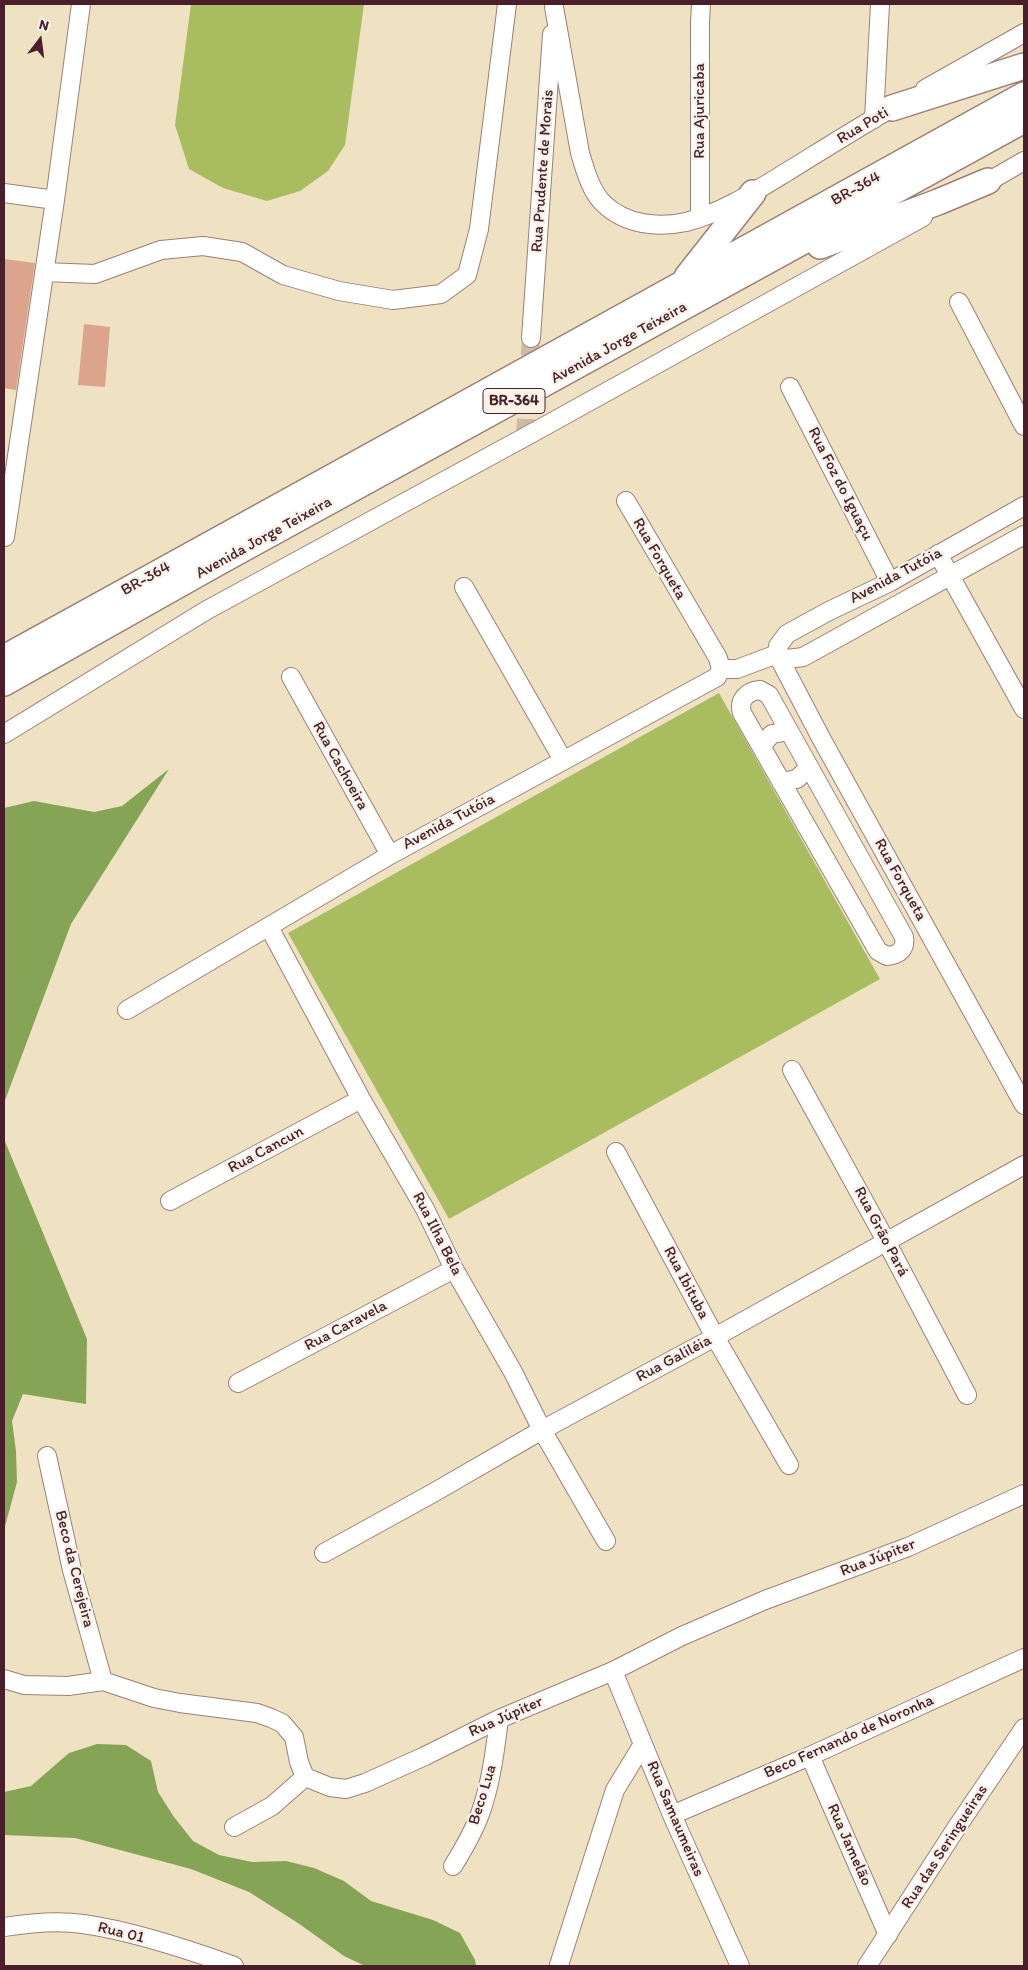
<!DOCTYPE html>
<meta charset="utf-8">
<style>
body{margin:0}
#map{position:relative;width:1028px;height:1970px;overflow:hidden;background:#eee2c3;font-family:Itim,sans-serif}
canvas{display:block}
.frame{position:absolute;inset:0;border:5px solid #4a1f2b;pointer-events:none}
.north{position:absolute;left:15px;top:15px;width:50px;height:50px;-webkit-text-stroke:4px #f7f3e8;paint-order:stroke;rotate:15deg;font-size:14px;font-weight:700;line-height:20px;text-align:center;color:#4a1f2b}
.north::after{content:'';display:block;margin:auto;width:18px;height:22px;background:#4a1f2b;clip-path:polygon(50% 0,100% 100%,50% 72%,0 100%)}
</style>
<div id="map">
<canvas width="1028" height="1970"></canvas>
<div class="frame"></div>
<div class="north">N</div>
</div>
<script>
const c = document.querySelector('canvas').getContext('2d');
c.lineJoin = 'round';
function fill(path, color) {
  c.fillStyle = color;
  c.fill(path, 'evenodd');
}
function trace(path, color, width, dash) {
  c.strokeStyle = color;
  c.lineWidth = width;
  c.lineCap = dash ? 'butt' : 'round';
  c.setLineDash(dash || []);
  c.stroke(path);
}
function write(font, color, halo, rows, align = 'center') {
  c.font = font + ' Itim,sans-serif';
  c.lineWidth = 4.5;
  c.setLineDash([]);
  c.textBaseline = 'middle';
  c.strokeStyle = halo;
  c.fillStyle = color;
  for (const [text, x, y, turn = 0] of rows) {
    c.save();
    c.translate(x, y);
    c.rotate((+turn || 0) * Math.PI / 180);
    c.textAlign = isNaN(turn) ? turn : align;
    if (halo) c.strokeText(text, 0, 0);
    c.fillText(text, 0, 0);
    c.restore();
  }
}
const green = new Path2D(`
 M191,4H364L345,145L328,171L300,191L267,201L223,188L189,169L175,125Z
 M719,693L880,979L449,1219L288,933Z`);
const forest = new Path2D(`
 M169,769L71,924L4,1103V808L34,801L94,812L122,806Z
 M4,1139L87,1339L86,1404L23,1394L12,1421L16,1451L17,1482L4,1530Z
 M97,1744L126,1745L151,1761L158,1792L174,1817L193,1841L219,1855L252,1862L286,1861L314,1868L344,1881L371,1901L433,1920L460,1933L475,1960L476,1966H365L344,1956L298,1923L249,1892L191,1869L75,1838L4,1835V1792L31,1786L69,1753Z`);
const building = new Path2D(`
 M4,259L35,263L16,390L4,388Z
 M84,324L110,327L105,387L78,385Z`);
const minorTunnel = new Path2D(`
 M525,437L531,338`);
const minor = new Path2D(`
 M554,7L580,153C585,170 591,192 604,204C626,225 658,228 686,222C721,213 754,192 785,173C824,149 862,125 902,102
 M925,89L1024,33
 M874,119L880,4
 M979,187L1024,161
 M4,193L55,200L81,4
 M700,218V22L701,4
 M44,272L95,274L161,250L203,246L242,252L283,275L339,291L393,300L441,294L467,275L479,229L507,4
 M959,302L1024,426
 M531,338L552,34
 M790,387L890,582
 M626,501L718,658L721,669
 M5,537L55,200
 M938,554L1024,709
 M464,587L563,760
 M777,654L821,738L1024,1105
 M777,654L778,646L787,634L829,611L890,582L1024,506
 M721,669H737L777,654L787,659L803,657L1024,535
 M291,677L390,855
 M760,690L769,695L904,937C906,949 899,955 887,956L878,951L742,713C738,700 747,691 760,690Z
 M4,734L207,610L525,437L923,217
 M761,746L772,734L789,731
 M781,782L797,779L809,767
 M269,927L361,1099L425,1209L454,1269L513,1372L542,1430L606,1541
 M127,1010L390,855L717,677L721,669
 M792,1070L886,1241L967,1395
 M616,1152L715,1337L789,1465
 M170,1201L361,1099
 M238,1383L454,1269
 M47,1456L72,1570L103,1681
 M324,1553L433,1493L542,1430L715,1337L1024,1165
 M613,1671L672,1815L740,1966
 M4,1679L24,1685L68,1686L103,1681L154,1698L180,1703L257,1713L271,1718L282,1723L294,1737L299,1762L305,1777L330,1787L346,1789L365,1783L425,1756L499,1719L613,1671L682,1636L765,1600L908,1547L1024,1494
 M810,1756L888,1935
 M672,1815L810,1756L1024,1658
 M234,1827L272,1806L305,1777
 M453,1866C463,1850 473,1833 480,1814C491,1784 495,1751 499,1719
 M4,1927C29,1923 57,1920 83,1924C133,1931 187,1949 234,1966
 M559,1965L615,1790L643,1744
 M867,1966L957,1827L1024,1728`);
const highway = new Path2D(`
 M892,108L1024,66
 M820,246L938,202L988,181
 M687,277L753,193
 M4,658C343,469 686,285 1024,95
 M4,683L217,563L1024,120`);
const shields = [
 [514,401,62]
];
const shieldNames = [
 ["BR-364",514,401]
];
const streetNames = [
 ["Rua Ajuricaba",700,111,-90],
 ["Rua Poti",863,126,-31],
 ["Rua Prudente de Morais",543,171,-86],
 ["BR-364",856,189,-29],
 ["Avenida Jorge Teixeira",619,343,-29],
 ["Rua Foz do Iguaçu",840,484,63],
 ["Avenida Jorge Teixeira",264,538,-29],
 ["Rua Forqueta",659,559,60],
 ["Avenida Tutóia",896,576,-28],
 ["BR-364",146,579,-29],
 ["Rua Cachoeira",340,766,61],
 ["Avenida Tutóia",449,822,-28],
 ["Rua Forqueta",900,880,61],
 ["Rua Cancun",266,1150,-28],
 ["Rua Grão Pará",881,1232,62],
 ["Rua Ilha Bela",437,1234,63],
 ["Rua Ibituba",686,1283,62],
 ["Rua Caravela",346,1326,-28],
 ["Rua Galiléia",674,1359,-28],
 ["Rua Júpiter",878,1558,-21],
 ["Beco da Cerejeira",74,1569,76],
 ["Rua Júpiter",506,1717,-24],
 ["Beco Fernando de Noronha",849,1737,-24],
 ["Beco Lua",483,1795,-73],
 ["Rua Samaumeiras",675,1819,67],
 ["Rua Jamelão",849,1845,66],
 ["Rua das Seringueiras",945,1847,-57],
 ["Rua 01",121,1933,14]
];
fill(green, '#a9bc60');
fill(forest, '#86a456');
fill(building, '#dca38d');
trace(minorTunnel, '#cdbba5', 18, [18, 9]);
trace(minor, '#9c8077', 20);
trace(highway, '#9c8077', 28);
trace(minor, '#fff', 18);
trace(highway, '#fff', 25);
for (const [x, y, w] of shields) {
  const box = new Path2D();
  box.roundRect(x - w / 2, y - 12.5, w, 25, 4);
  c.fillStyle = '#f7f3e8';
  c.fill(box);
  trace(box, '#4a1f2b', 1);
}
write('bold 15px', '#4a1f2b', null, shieldNames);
write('16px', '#4a1f2b', '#f7f3e8', streetNames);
</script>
